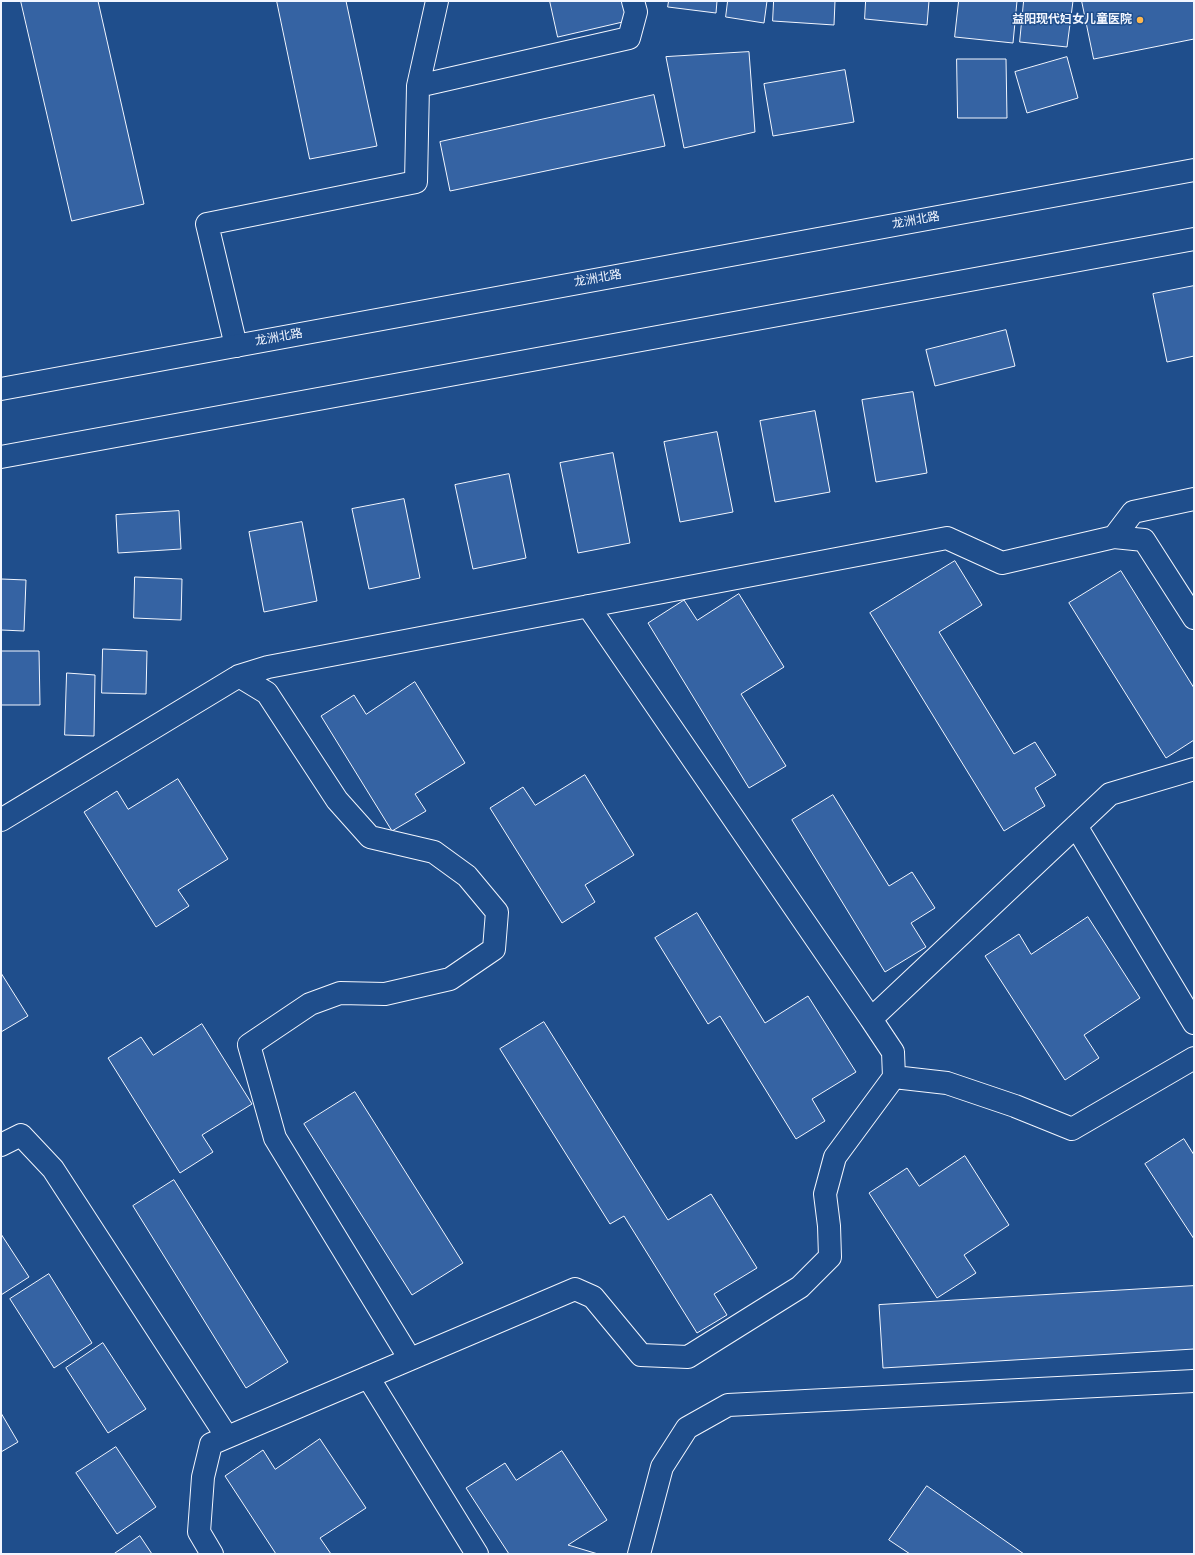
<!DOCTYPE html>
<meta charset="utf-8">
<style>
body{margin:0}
#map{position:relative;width:1195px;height:1555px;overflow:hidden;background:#1f4e8c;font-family:"Nunito Sans",sans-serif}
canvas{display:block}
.frame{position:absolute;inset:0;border:2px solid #f2f6ff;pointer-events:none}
</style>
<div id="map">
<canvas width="1195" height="1555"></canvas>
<div class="frame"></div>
</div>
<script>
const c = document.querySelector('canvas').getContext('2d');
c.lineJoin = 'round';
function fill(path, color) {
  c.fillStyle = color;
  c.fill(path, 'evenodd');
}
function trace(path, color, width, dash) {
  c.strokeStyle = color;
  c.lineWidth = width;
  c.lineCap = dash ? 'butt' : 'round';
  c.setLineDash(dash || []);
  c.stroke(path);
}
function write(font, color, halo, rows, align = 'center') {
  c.font = font + ' "Nunito Sans","Noto Sans SC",sans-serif';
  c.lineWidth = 3;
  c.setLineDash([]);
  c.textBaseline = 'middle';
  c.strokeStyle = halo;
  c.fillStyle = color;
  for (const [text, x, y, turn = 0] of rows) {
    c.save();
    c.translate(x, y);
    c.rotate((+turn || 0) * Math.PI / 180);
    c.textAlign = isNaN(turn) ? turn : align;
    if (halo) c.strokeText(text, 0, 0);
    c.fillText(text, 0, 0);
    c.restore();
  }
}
const building = new Path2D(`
 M21,1H98L144,204L72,221Z
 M277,1H346L377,146L310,159Z
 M550,1H622L627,21L558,37Z
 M669,1H717L716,13L668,7Z
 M728,1H767L764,23L726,17Z
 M774,1H835L834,25L773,21Z
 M866,1H929L927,25L865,19Z
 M959,1H1017L1013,43L955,37Z
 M1024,1H1073L1067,47L1020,42Z
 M1082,1H1194V39L1094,59Z
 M749,52L755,132L684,148L666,57Z
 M1067,57L1078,98L1027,113L1015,72Z
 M957,59H1006L1007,118H958Z
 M845,70L854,122L773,136L764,84Z
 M654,95L665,146L450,191L440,142Z
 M1194,286V356L1167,362L1153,294Z
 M1006,330L1015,366L935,386L926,350Z
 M913,392L927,473L876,482L862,400Z
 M815,411L830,492L775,502L760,421Z
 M717,432L733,512L680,522L664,442Z
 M613,453L630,543L578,553L560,463Z
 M509,474L526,558L473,569L455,485Z
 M404,499L420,578L369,589L352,509Z
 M179,511L181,549L118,553L116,515Z
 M302,522L317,601L264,612L249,532Z
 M955,561L982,605L939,632L1014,754L1035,742L1056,775L1035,788L1045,806L1004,831L870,613Z
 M1121,571L1194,688V740L1166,758L1069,603Z
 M135,577L182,579L181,620L134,618Z
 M1,579L26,580L24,631L1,630Z
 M739,594L784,667L741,694L786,766L749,788L648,623L684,600L697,620Z
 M103,649L147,651L146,694L102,693Z
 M1,651H39L40,705H1Z
 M67,673L95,675L94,736L65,735Z
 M415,682L465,763L415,794L426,811L392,831L321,716L354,695L366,714Z
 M585,775L634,855L585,885L595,902L562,923L490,808L523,787L535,805Z
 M178,779L228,859L178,890L189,906L156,927L84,812L117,791L128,809Z
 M833,795L889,886L912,872L935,908L911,923L926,947L885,972L792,820Z
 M697,913L765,1023L808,996L856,1072L812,1099L825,1121L796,1139L720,1016L708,1024L655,938Z
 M1088,917L1140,998L1084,1035L1099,1058L1065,1080L985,956L1019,934L1031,954Z
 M1,973L28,1016L1,1032Z
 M544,1022L668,1220L711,1194L757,1268L714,1294L727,1315L697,1333L624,1216L610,1224L500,1049Z
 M202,1024L252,1104L202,1135L213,1152L180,1173L108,1058L141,1037L153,1055Z
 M355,1092L463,1263L412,1295L304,1124Z
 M1184,1139L1194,1155V1239L1145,1164Z
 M965,1156L1009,1225L964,1255L976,1273L937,1298L869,1193L907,1168L919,1186Z
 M174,1180L288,1362L246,1388L133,1206Z
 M1,1234L29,1277L1,1295Z
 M49,1274L92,1343L54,1368L10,1299Z
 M1194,1286V1349L883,1368L879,1305Z
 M103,1343L146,1409L108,1433L66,1368Z
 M1,1413L18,1442L1,1452Z
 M320,1439L366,1508L320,1538L331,1554H276L225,1476L263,1450L275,1469Z
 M116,1447L156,1507L117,1534L76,1473Z
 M562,1451L607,1520L568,1545L598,1554H509L466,1488L505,1463L516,1480Z
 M927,1486L1024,1554H910L889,1540Z
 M140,1536L152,1554H114Z`);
const minor = new Path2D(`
 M418,86L437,1
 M236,346L207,224L416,182L418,86L629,38L636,12L633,1
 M1114,537L1133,512L1194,499
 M588,606L871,1019L1110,794L1194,769
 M239,676L267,693L337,800L370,837L434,852L467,876L497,912L494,949L450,979L385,994L340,993L310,1004L249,1045L275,1138L410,1359
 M1,820L239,676L268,667L947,538L1002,563L1114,537L1144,540L1194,618
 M1076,826L1194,1023
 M894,1077L947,1083L1015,1106L1072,1129L1194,1058
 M1,1145L21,1135L53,1169L227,1437
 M368,1377L477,1554
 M212,1554L199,1532L203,1477L211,1444L575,1289L593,1297L641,1355L688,1357L800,1287L830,1257L829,1226L825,1194L835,1157L894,1077L893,1052L871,1019
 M639,1554L662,1467L687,1428L728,1405L1194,1381`);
const major = new Path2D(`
 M1,389L1194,170
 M1,457L1194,239`);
const markers = [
 [1140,20,4,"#ffb74d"]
];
const poiNames = [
 ["益阳现代妇女儿童医院",1132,20]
];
const streetNames = [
 ["龙洲北路",916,221,-10],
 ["龙洲北路",598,279,-10],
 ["龙洲北路",279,338,-10]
];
fill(building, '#3563a3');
trace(building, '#f2f6ff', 1);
trace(minor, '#f2f6ff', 24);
trace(major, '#f2f6ff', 24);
trace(minor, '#1f4e8c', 22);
trace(major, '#1f4e8c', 22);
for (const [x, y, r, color] of markers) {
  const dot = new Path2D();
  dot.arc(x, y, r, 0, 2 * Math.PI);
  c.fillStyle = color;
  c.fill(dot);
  trace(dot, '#1f4e8c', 1.5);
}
write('bold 12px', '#f2f6ff', '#1f4e8c', poiNames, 'right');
write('12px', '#f2f6ff', '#1f4e8c', streetNames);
</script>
